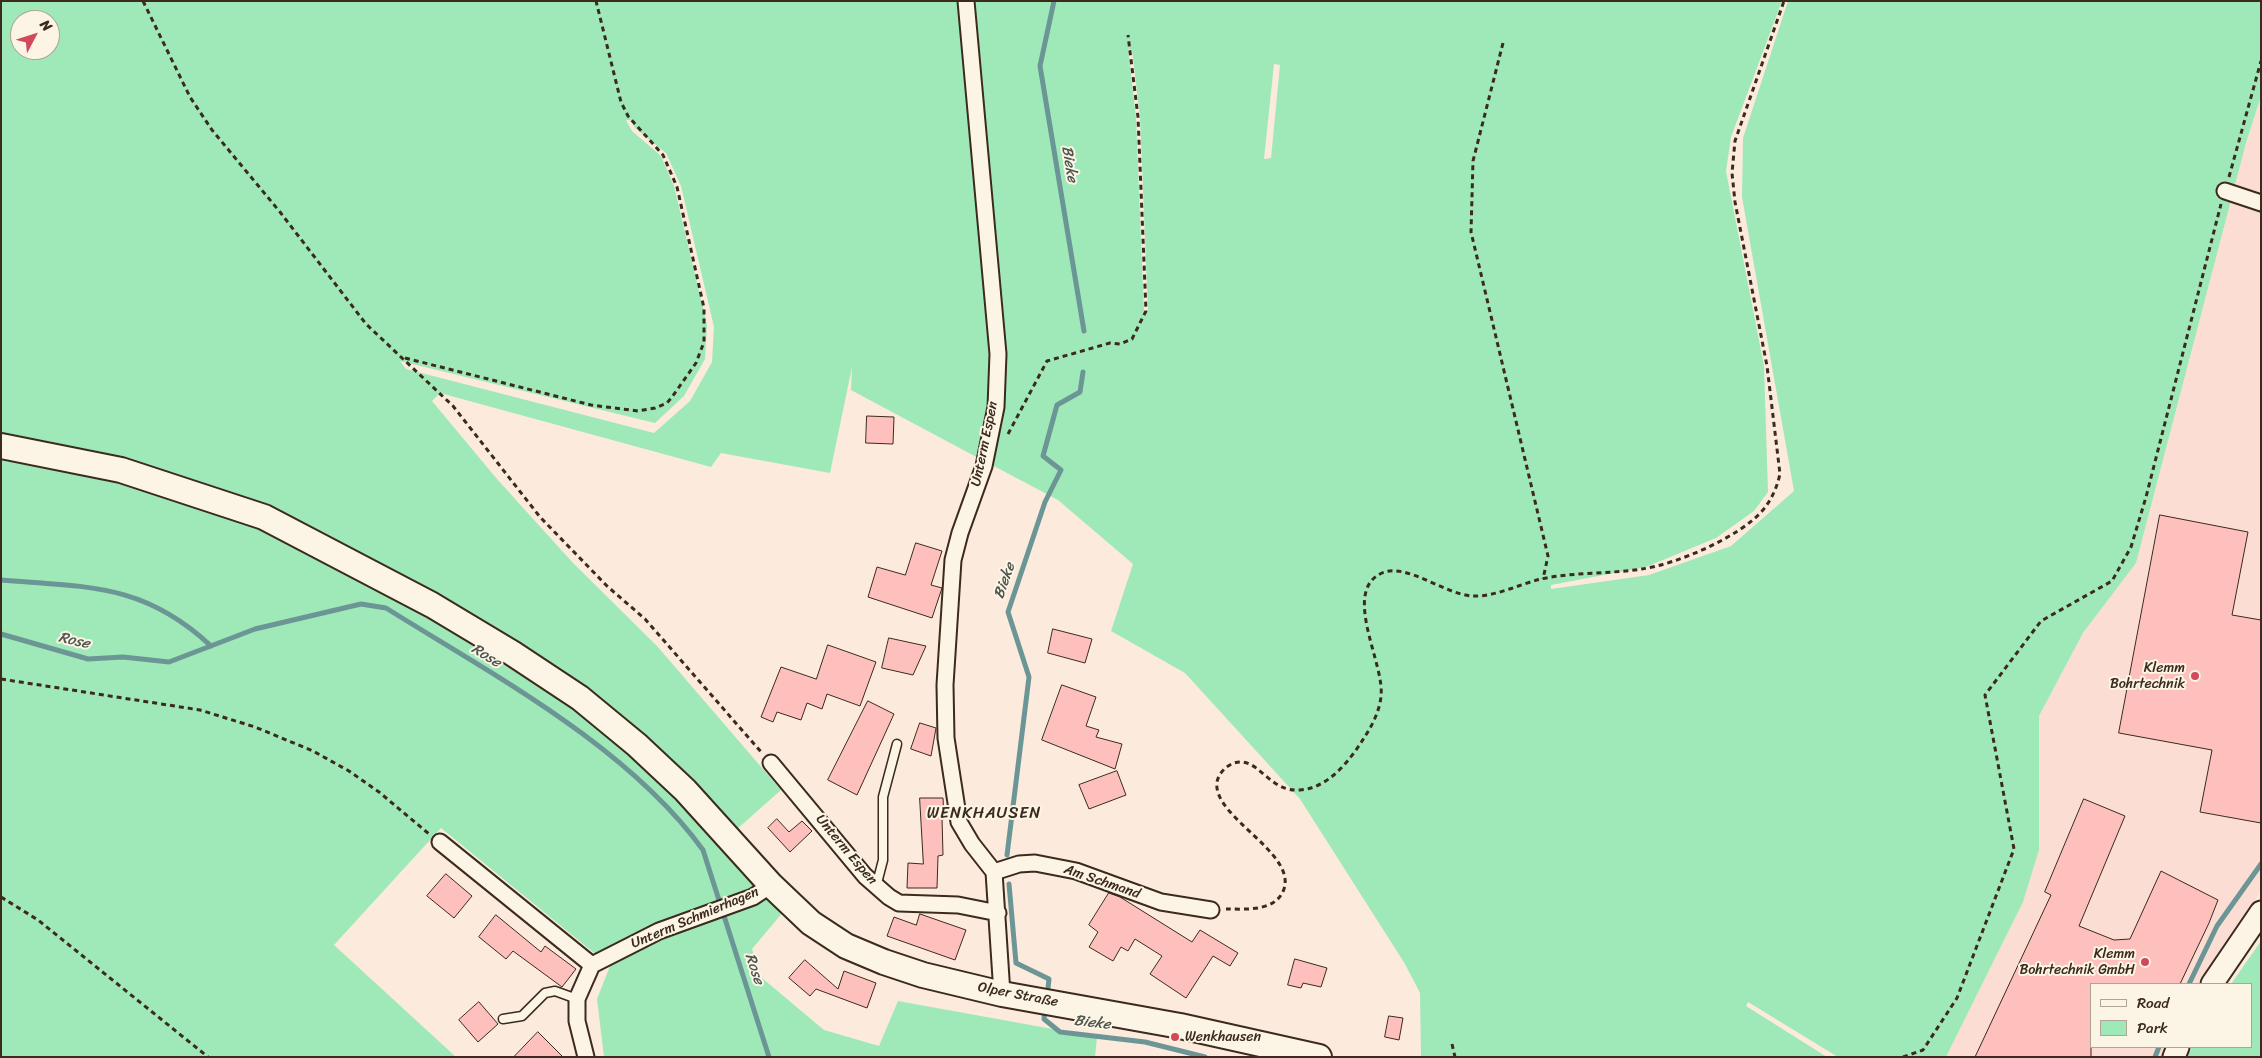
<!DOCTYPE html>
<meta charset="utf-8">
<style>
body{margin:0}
#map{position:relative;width:2262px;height:1058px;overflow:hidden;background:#fceadd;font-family:Sriracha,sans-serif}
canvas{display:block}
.frame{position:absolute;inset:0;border:2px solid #3b2a1e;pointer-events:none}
.legend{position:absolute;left:2090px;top:983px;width:162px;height:65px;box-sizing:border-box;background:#fcf5e5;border:1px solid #afa495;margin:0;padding:6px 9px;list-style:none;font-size:15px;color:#3b2a1e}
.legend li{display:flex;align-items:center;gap:10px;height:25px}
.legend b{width:25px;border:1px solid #afa495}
.north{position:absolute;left:10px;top:10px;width:50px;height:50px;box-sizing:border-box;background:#fcf5e5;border:1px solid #afa495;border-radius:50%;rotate:50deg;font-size:14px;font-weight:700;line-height:20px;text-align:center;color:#3b2a1e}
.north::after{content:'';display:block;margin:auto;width:18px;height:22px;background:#d1495b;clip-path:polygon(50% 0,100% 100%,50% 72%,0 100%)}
</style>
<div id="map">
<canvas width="2262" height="1058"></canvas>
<div class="frame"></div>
<ul class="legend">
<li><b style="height:6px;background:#fcf5e5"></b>Road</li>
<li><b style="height:14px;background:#9fe9b8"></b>Park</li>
</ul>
<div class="north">N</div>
</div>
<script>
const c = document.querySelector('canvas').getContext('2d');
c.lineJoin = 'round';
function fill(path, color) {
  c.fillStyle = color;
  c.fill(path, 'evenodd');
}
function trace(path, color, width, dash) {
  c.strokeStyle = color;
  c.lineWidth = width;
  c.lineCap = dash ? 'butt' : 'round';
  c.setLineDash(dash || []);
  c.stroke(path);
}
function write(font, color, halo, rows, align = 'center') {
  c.font = font + ' Sriracha,sans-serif';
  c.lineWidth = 4;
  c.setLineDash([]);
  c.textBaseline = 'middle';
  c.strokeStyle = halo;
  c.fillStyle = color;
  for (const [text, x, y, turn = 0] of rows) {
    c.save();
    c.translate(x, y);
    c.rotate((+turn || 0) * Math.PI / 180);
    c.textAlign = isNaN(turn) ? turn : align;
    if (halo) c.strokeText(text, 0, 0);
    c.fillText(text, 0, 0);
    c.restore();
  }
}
const built = new Path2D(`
 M2261,96V891L2200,984H2091V1047H2168L2163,1057H1946L2023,902L2039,850V716L2083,633L2136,563L2246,143Z`);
const green = new Path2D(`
 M1,1H960L972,106L993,415L982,460L851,390L852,367L830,473L721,453L711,467L440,393L432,401L497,479L573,563L657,646L781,790L736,830L799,893L752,949L762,978L824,1030L879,1046L898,1001L1097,1037L1095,1057H604L597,999L610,966L441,828L334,945L456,1057H1ZM20,20H50V50H20ZM626,120H630L635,128L666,153L681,186L714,327L712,362L690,401L654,433L406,369L400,361L655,423L684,396L705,359L707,325L674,186L661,156L632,131Z
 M970,1H1782L1731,137L1726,171L1764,366L1768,492L1754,511L1716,538L1646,567L1551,585V589L1649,575L1731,546L1794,491L1742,197L1743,138L1788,1H2261V96L2246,143L2136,563L2083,633L2039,716V850L2023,902L1946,1057H1838L1748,1002L1746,1006L1827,1057H1421L1420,993L1405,964L1300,799L1185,673L1111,631L1133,564L1058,500L990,464L1003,421L1004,403ZM1128,49L1132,50L1140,117L1148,312L1144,311L1136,117ZM1274,64L1280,65L1271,158L1264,159Z
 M2261,941V1057H2187L2192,1047H2251V984H2231Z`);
const stream = new Path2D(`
 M1054,1L1040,66L1084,331
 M1,580C87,587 144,583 211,646
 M1,634L88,659L123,657L169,662L255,629L361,604L386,608C493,675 628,746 703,850L769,1057
 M1007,855L1029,677L1008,612L1045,502L1061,470L1043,456L1057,405L1080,392L1083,372
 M1009,884L1016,963L1049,979L1047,997
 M2189,984L2217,926L2261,864
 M1045,1008L1044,1019L1060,1032L1145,1042L1205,1057
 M2155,1057L2159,1047`);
const building = new Path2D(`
 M867,416L894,417L893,444L866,443Z
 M2160,515L2248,532L2232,615L2261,620V823L2200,812L2212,750L2119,733Z
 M916,543L942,551L931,585L942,588L932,618L868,597L877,567L905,575Z
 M1053,629L1092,639L1085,663L1048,653Z
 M889,638L926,646L913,675L882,668Z
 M828,645L876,662L860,706L827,694L822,709L807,703L801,720L777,712L773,722L761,717L781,667L816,679Z
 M1062,685L1096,697L1086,726L1099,730L1096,737L1122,744L1115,769L1042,740Z
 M868,701L894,714L857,795L828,780Z
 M920,723L936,728L931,756L911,749Z
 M1117,771L1126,795L1089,809L1079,785Z
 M920,798H943L944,819L942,818L943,855L938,856L937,888H907L908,863L923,864Z
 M2084,799L2125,816L2079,926L2114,940L2130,939L2161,871L2218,900L2209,923L2180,984H2091V1057H1975L2051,895L2045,892Z
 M777,819L789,832L802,821L812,831L790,852L768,828Z
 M446,874L472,896L454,918L427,896Z
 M1109,893L1120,897L1192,942L1200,930L1238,953L1230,966L1213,956L1186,998L1150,974L1162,956L1135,939L1128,951L1121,947L1113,961L1089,947L1098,932L1089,925Z
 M920,914L966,930L955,960L887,936L894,917L916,925Z
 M496,915L541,952L545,946L576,969L562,987L513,951L506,959L479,937Z
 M1295,959L1327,968L1321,987L1303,983L1301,988L1288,985Z
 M805,960L838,989L844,971L876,983L867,1008L816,989L810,996L789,978Z
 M479,1002L498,1024L478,1042L459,1020Z
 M1389,1016L1403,1018L1399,1040L1385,1037Z
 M538,1032L563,1057H514Z`);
const path = new Path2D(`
 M143,1L190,97L212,130L280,212L366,324L453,406L540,517L607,586L645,619L762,753
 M1503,43L1473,161L1471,232L1548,556L1543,579
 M2229,177L2261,61
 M405,358L591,405L638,411L655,408L667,403L672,397L696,363L704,342V308L677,187L663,155L628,116L621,102L596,1
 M1008,434L1047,361L1110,343L1120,344L1132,339L1146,311L1138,117L1128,35
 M1,679L200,710L255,727L313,751L349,771L379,792L429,834
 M1,897L38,920L208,1057
 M1226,909C1246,909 1276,912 1284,889C1296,852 1212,817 1217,782C1219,771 1231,761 1242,762C1262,764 1271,792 1300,790C1329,788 1350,760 1364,738C1372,726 1380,710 1381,696C1385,664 1341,591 1382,573C1406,562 1445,595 1473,596C1495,597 1520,584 1541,579C1574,572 1609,574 1642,569C1677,564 1740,537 1763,510C1772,499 1777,487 1780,474L1767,366L1735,202L1732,173L1735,141L1784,1
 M1452,1044L1455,1057
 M1903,1057L1923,1050L1957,998L2014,849L1985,695L2041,621L2112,581L2131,547L2146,497L2221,204`);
const lane = new Path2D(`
 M876,887L883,860V797L897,744
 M503,1019L522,1016L545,993L555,991L577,999`);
const street = new Path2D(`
 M966,1L998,354L996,407L984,466L960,533L953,560L945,685L946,738L959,822L972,844L994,872L1002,994
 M2225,191L2261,203
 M771,763L865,876L889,897L899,903L958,905L998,913
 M440,842L592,965
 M994,872L1019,864L1035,863L1076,871L1161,902L1211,910
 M586,1057L577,1021V999L592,965L659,931L753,897L771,885`);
const secondary = new Path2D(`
 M2212,984L2261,912
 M2174,1057L2178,1047`);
const primary = new Path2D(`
 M1,446L121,470L264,517L432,605L512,653L580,698L637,745L685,790L771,885L811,923L846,946L884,962L923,975L1002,994L1180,1026L1319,1057`);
const markers = [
 [2195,676,5,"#d1495b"],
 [2145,962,5,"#d1495b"],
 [1175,1037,5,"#d1495b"]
];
const streetNames = [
 ["Unterm Espen",985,444,-78],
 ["Unterm Espen",846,850,50],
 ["Am Schmand",1102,882,19],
 ["Unterm Schmierhagen",695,918,-23],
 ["Olper Straße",1018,995,11]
];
const poiNames = [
 ["Klemm",2185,668],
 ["Bohrtechnik",2185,684],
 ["Klemm",2135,954],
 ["Bohrtechnik GmbH",2135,970],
 ["Wenkhausen",1185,1037,"left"]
];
const waterNames = [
 ["Bieke",1069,164,80],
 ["Bieke",1005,581,-71],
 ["Rose",74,641,13],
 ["Rose",486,656,32],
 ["Rose",754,969,72],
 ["Bieke",1092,1023,7]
];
const quarterNames = [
 ["WENKHAUSEN",984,814]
];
fill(built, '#fcddd3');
fill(green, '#9fe9b8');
trace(stream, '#6c9695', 5);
fill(building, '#fdc0bc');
trace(building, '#3b2a1e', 1);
trace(lane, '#3b2a1e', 11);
trace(street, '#3b2a1e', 19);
trace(secondary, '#3b2a1e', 25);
trace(primary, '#3b2a1e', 28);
trace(path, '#3b2a1e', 3, [5, 4]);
trace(lane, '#fcf5e5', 8);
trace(street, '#fcf5e5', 15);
trace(secondary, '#fcf5e5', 21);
trace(primary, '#fcf5e5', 24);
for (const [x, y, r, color] of markers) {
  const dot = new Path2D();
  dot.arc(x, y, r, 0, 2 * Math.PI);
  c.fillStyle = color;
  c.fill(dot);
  trace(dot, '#fcf5e5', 2);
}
write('14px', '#3b2a1e', '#fcf5e5', streetNames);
write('14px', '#3b2a1e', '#fcf5e5', poiNames, 'right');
write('italic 15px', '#4f5750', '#fcf5e5', waterNames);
c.letterSpacing = '1px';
write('16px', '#3b2a1e', '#fcf5e5', quarterNames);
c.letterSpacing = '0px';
</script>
